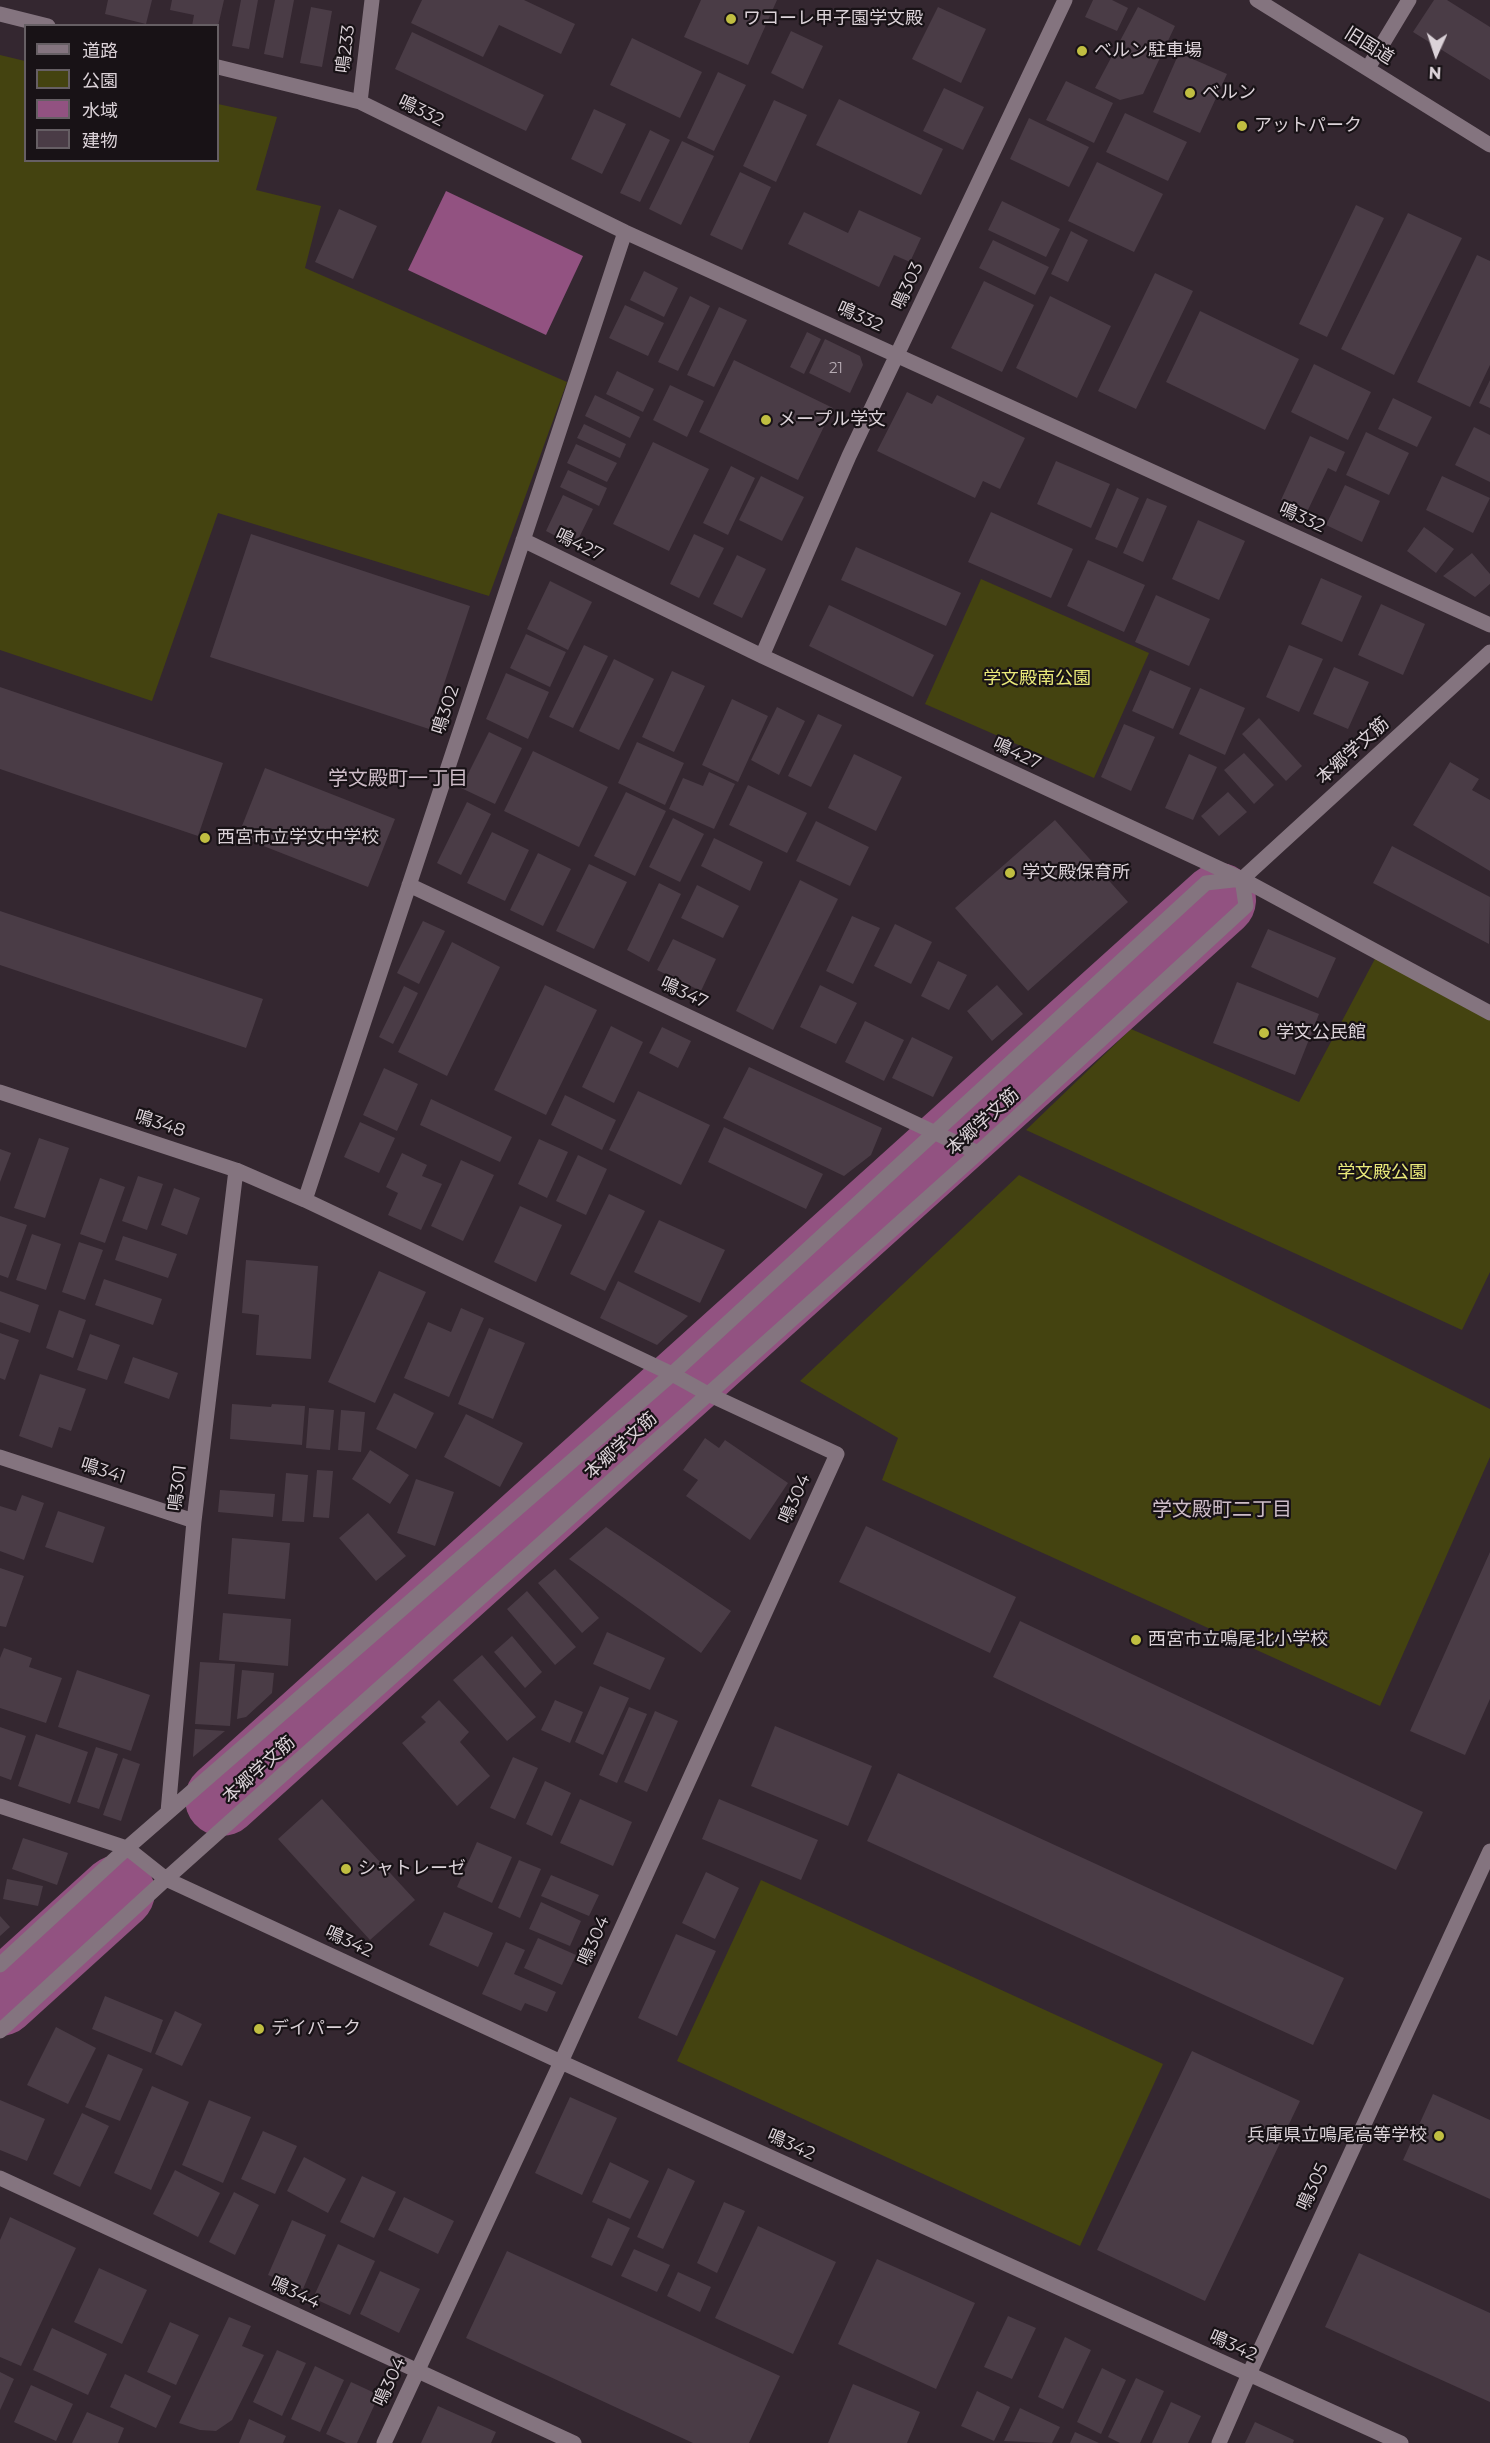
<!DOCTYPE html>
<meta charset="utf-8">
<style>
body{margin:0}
#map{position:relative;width:1490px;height:2443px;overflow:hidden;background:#342730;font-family:Montserrat,"Noto Sans JP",sans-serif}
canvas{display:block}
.legend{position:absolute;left:24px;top:24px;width:195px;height:138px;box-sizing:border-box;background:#181216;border:2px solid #665f64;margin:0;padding:8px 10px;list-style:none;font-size:18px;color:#dbd2d8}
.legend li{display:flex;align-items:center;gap:12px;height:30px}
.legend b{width:30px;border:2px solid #665f64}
.north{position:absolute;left:1406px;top:24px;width:60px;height:60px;-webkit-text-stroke:4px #181216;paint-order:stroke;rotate:183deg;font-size:16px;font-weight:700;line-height:24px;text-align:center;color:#dbd2d8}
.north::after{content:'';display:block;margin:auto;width:21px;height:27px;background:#dbd2d8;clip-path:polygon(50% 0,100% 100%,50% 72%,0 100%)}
</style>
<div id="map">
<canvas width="1490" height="2443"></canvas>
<ul class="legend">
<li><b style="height:8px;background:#84747f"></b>道路</li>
<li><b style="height:16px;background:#444310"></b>公園</li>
<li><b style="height:16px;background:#925281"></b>水域</li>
<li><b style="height:16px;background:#4a3c46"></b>建物</li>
</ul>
<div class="north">N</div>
</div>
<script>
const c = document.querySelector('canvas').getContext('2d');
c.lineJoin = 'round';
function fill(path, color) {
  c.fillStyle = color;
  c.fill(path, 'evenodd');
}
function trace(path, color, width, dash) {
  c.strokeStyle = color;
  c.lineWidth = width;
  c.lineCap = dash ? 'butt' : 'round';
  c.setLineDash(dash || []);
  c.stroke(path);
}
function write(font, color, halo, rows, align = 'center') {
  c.font = font + ' Montserrat,"Noto Sans JP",sans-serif';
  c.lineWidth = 4.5;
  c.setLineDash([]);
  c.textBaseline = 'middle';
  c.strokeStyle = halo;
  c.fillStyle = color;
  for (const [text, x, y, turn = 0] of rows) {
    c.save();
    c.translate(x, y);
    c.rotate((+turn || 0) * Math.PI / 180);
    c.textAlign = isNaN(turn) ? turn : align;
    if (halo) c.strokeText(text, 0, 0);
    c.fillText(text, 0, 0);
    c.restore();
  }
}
const green = new Path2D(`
 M0,55L25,61L26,160H218V104L277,117L256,190L321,206L305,268L567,382L489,596L218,513L152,701L0,650Z
 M981,579L1149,653L1094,778L925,704Z
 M1377,955L1490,1019V1272L1462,1330L1026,1130L1131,1029L1299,1102Z
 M1019,1175L1490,1409V1457L1380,1706L882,1480L898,1438L800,1381Z
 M761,1880L1163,2064L1080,2246L677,2061Z`);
const water = new Path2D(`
 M446,191L583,256L546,335L408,270Z`);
const river = new Path2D(`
 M222,1799L1219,900
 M0,1999L118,1892`);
const building = new Path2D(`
 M108,0H152L146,24L105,14Z
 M172,0H224L218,26H192L194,15L170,10Z
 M241,0H258L249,49L232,46Z
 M275,0H294L283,58L264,54Z
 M422,0H524L575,24L561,54L499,25L483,57L411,23Z
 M701,0H777L748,65L684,37Z
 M1093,0H1112L1128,8L1117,31L1085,17Z
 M1434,0H1447L1490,27V80L1413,32Z
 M311,7L332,11L322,67L300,63Z
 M938,7L986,29L961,83L912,59Z
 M1138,7L1175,26L1143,94L1120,100L1095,88Z
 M791,31L823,46L803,89L771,73Z
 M412,32L544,95L526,131L395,69Z
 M632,38L702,72L680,118L610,85Z
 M1179,53L1227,74L1200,133L1153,112Z
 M718,72L746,85L714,151L687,138Z
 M1066,81L1113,103L1094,143L1046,120Z
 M944,88L984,107L963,150L923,131Z
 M839,99L943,149L921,195L816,145Z
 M774,100L807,115L776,182L743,166Z
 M594,109L626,124L602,174L571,159Z
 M1125,113L1187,142L1168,181L1106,152Z
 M1029,118L1089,147L1069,187L1010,159Z
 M650,130L670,140L640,202L620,193Z
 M682,141L714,156L681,225L649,209Z
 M1097,162L1163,194L1134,252L1068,221Z
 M740,172L771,187L742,250L710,235Z
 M1002,201L1060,229L1046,257L988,230Z
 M1356,205L1384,218L1327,337L1299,324Z
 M339,209L377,226L353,279L315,262Z
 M859,210L921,238L910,262L894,255L879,287L788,244L804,212L848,233Z
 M1408,213L1462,238L1394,375L1341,349Z
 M1071,231L1088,240L1068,282L1051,274Z
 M993,240L1049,267L1035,295L979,268Z
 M1477,255L1490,261V365L1470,407L1417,382Z
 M644,271L678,288L664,317L630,300Z
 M1155,273L1193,291L1136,409L1098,391Z
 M984,281L1034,305L1002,372L951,348Z
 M690,296L710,306L678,371L658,362Z
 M1050,296L1111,326L1077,398L1016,368Z
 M625,305L664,323L648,356L609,338Z
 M719,307L747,320L714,387L687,375Z
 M1200,311L1299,359L1265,430L1166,382Z
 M807,332L821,339L804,374L790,367Z
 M825,339L860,356L863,365L850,393L809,373Z
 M734,360L833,408L798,480L699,432Z
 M1314,364L1371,392L1348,440L1291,412Z
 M617,371L654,389L643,412L606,394Z
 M1490,380V408L1479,403Z
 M670,385L704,401L687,437L653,420Z
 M907,392L932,404L937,395L1025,438L1000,489L983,481L975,498L877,451Z
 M595,395L640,417L630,438L585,416Z
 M1393,398L1432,417L1417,447L1378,429Z
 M584,424L626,444L620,458L577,438Z
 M1474,427L1490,435V482L1455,465Z
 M1366,432L1409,453L1389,495L1346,475Z
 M1310,436L1345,452L1336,472L1328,468L1307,512L1281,500Z
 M653,442L709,469L669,551L613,524Z
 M576,444L617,463L607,482L567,463Z
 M1056,461L1110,484L1091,528L1037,504Z
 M731,466L755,478L728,535L703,523Z
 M568,470L607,488L599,506L560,487Z
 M761,476L804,497L782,541L739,520Z
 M1442,476L1490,498L1473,533L1426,510Z
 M1345,485L1380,501L1362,542L1326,525Z
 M1117,488L1139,498L1117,548L1095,539Z
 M563,495L593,509L575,546L546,531Z
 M1147,498L1167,506L1143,562L1123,553Z
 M991,512L1073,549L1051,598L968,562Z
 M1198,520L1245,541L1219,600L1172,579Z
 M1424,527L1454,549L1436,573L1407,551Z
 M251,534L470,606L429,729L210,657Z
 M694,534L724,548L699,598L670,584Z
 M856,547L961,593L946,626L841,580Z
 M1472,553L1490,574V584L1475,597L1443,576Z
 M737,555L766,569L742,618L713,604Z
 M1088,560L1145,585L1124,632L1067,606Z
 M1321,578L1362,596L1342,642L1301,624Z
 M550,581L592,602L568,650L527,629Z
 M1156,595L1210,619L1189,666L1135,642Z
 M1381,604L1425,624L1403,675L1358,655Z
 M829,605L934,655L913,697L809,646Z
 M526,634L566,652L550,687L510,668Z
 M584,645L608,656L573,728L549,717Z
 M1289,645L1323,659L1299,712L1266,697Z
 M614,659L654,679L619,750L579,731Z
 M1334,667L1369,682L1348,729L1313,714Z
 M1150,670L1191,688L1173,729L1132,711Z
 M672,671L705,686L674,752L642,737Z
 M506,673L549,692L528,739L486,719Z
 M0,687L223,763L198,836L0,769Z
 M1200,688L1245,708L1225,755L1179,734Z
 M732,699L768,716L738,782L702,765Z
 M777,707L805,721L779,775L751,760Z
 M818,714L842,725L811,787L788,776Z
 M1259,718L1302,766L1286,781L1242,734Z
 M1124,724L1155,737L1131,791L1101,777Z
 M489,732L522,748L495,804L461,788Z
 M637,742L684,763L665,805L618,783Z
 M533,751L608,787L579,847L504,811Z
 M1244,753L1274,785L1254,804L1224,770Z
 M854,754L902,777L876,831L828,808Z
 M1189,754L1217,767L1193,820L1165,808Z
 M1450,762L1479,779L1472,790L1490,800V871L1413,825Z
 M265,768L395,819L368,887L238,836Z
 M709,772L735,784L714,829L669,809L683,778L703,786Z
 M748,785L807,813L787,853L729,825Z
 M626,792L666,811L635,876L594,856Z
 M1228,792L1247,812L1219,836L1201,816Z
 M467,802L491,814L461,875L437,863Z
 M673,818L704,834L680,882L649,867Z
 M1055,820L1128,902L1028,991L955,908Z
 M816,821L869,847L850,886L796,861Z
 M492,832L529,850L505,901L467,883Z
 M714,838L763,862L750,891L701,866Z
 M1392,846L1490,897L1489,944L1373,883Z
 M538,853L571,869L543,926L510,910Z
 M589,864L627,882L594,949L556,931Z
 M800,880L838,899L773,1030L736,1011Z
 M659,883L681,894L649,962L627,950Z
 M697,885L739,906L723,938L681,918Z
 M0,911L263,999L246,1048L0,965Z
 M852,916L880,928L853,984L826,971Z
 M423,921L445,931L419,984L397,973Z
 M895,924L932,942L911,984L874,966Z
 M1268,929L1336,958L1318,998L1251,967Z
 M673,939L716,959L701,991L657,970Z
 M452,942L500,967L447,1076L398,1052Z
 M938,961L967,975L949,1010L921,996Z
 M1237,982L1319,1014L1295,1075L1213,1043Z
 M545,985L597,1010L546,1115L494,1090Z
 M820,985L857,1003L836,1044L800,1027Z
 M997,985L1023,1014L992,1041L967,1011Z
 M404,986L418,993L393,1044L379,1037Z
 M865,1021L904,1040L884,1081L845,1062Z
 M611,1026L643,1042L614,1103L582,1087Z
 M662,1027L691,1041L678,1068L649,1053Z
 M912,1037L953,1057L933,1097L892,1078Z
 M749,1067L882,1128L871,1155L844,1176L723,1118Z
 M384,1068L418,1084L397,1131L363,1115Z
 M638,1091L710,1125L681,1185L609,1150Z
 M565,1095L616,1120L602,1150L551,1125Z
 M431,1099L512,1137L500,1162L420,1125Z
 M360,1122L395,1138L379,1173L344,1157Z
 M724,1127L823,1174L806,1209L708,1162Z
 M39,1138L69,1148L45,1218L14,1208Z
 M539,1139L568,1152L547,1198L518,1184Z
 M0,1149L11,1153L0,1182Z
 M402,1153L427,1165L422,1176L442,1184L421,1230L388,1215L398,1193L386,1187Z
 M578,1155L607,1169L586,1215L556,1201Z
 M461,1160L494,1175L463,1241L431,1226Z
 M138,1176L163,1184L147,1230L122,1221Z
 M100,1178L125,1187L105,1243L80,1234Z
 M174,1188L200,1198L187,1235L161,1225Z
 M609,1194L645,1211L605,1291L570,1274Z
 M520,1206L562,1225L536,1282L494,1262Z
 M0,1216L27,1225L8,1278L0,1275Z
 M659,1220L725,1250L700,1303L634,1272Z
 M32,1234L61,1244L46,1290L16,1280Z
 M123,1236L177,1254L168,1278L115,1260Z
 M79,1242L103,1250L85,1300L62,1292Z
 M246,1260L318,1266L311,1359L256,1355L259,1315L242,1313Z
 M379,1271L426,1292L375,1403L328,1382Z
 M104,1279L162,1299L153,1325L95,1305Z
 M618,1281L688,1316L657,1345L600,1318Z
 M0,1291L39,1305L30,1333L0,1322Z
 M461,1308L484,1318L449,1397L404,1378L428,1322L451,1332Z
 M59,1310L86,1320L73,1358L46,1348Z
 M489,1328L525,1343L493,1419L458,1404Z
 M0,1333L19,1340L5,1380L0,1378Z
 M90,1334L120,1345L107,1380L77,1370Z
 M133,1357L178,1373L169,1399L124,1383Z
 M40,1374L86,1389L71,1431L59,1427L52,1448L19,1436Z
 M394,1393L434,1413L416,1449L376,1429Z
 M232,1404L271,1407L272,1404L305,1406L302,1445L230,1439Z
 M309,1408L334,1410L330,1450L306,1448Z
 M341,1410L365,1412L361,1452L338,1450Z
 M466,1414L523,1443L500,1487L444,1457Z
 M705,1438L719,1448L725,1440L788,1483L750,1540L686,1496L698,1480L683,1470Z
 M370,1450L409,1475L390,1504L352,1479Z
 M317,1470L333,1471L329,1518L313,1517Z
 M286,1473L308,1475L304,1522L282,1521Z
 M416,1479L454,1492L435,1546L397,1533Z
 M220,1490L275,1494L273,1517L218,1512Z
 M22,1495L44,1503L24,1560L0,1551V1506L16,1511Z
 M58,1511L105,1527L93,1563L45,1547Z
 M368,1513L406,1556L376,1581L339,1538Z
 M866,1526L1016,1597L990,1653L839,1582Z
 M606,1527L731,1611L701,1653L569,1559Z
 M232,1538L290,1543L285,1599L228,1594Z
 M1490,1552V1699L1465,1755L1410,1731Z
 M0,1568L24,1576L6,1627L0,1626Z
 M555,1569L599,1618L582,1633L538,1583Z
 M527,1591L576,1647L555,1665L507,1609Z
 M223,1613L291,1619L288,1666L219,1660Z
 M1020,1621L1423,1812L1396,1870L993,1677Z
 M607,1632L665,1658L650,1690L593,1664Z
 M512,1636L542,1672L525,1688L494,1652Z
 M4,1648L32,1658L29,1667L62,1678L46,1723L0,1708V1658Z
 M482,1655L536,1717L507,1741L453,1680Z
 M200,1662L235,1664L230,1726L195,1724Z
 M77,1670L150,1695L131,1751L58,1727Z
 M242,1670L274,1673L272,1693L246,1717L237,1719Z
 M600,1686L629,1698L603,1755L575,1742Z
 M439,1700L469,1732L460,1742L490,1776L457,1806L402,1743L426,1722L421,1717Z
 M555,1700L583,1712L570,1743L541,1730Z
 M629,1707L647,1714L617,1783L599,1775Z
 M655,1711L678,1721L647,1792L624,1782Z
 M775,1726L872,1766L848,1826L751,1786Z
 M0,1727L26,1736L11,1780L0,1776Z
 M195,1729L225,1731L193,1757Z
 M36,1734L88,1752L70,1804L18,1786Z
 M96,1747L118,1754L99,1809L77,1802Z
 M513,1757L538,1768L515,1819L490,1808Z
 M123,1758L140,1764L121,1821L103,1815Z
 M898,1773L1344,1978L1313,2045L867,1841Z
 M545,1781L571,1793L552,1836L526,1824Z
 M322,1799L415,1900L370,1940L278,1839Z
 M580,1799L632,1822L613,1866L560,1843Z
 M719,1799L818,1840L801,1880L702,1839Z
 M23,1838L68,1853L57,1885L12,1869Z
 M477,1842L512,1857L492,1903L457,1887Z
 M519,1860L541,1869L520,1918L498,1908Z
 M706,1872L739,1888L715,1939L682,1923Z
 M551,1875L599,1895L589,1916L541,1896Z
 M7,1879L43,1886L38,1906L3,1899Z
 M541,1902L581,1921L570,1946L529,1929Z
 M444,1912L493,1933L478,1967L429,1945Z
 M0,1916L10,1927L0,1936Z
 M676,1934L716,1951L677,2036L638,2018Z
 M538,1938L576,1955L562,1985L524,1968Z
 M506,1942L525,1950L514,1974L556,1992L547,2012L525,2003L521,2011L482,1994Z
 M105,1996L163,2020L151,2053L92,2029Z
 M175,2011L202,2024L182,2066L155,2054Z
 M56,2027L96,2048L68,2104L27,2085Z
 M1192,2051L1300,2101L1205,2301L1097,2250Z
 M108,2054L143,2069L120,2121L85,2107Z
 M152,2086L189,2102L151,2190L114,2173Z
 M1433,2094L1490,2120V2199L1403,2160Z
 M570,2097L617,2118L582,2195L535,2173Z
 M0,2100L45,2119L27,2161L0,2150Z
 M209,2100L251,2117L223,2183L182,2165Z
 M82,2113L109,2126L80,2187L53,2174Z
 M263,2131L297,2146L275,2194L241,2179Z
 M304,2157L346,2179L328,2213L287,2191Z
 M610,2162L649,2181L630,2219L592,2202Z
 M668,2168L695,2181L663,2249L637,2237Z
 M175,2170L220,2193L198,2237L153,2214Z
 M362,2176L396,2192L374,2238L340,2222Z
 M234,2192L259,2205L235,2255L209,2242Z
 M404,2197L454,2221L438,2254L388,2230Z
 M724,2202L745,2211L717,2273L697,2263Z
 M10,2217L76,2248L21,2366L0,2357V2240Z
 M608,2218L630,2228L612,2266L591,2257Z
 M292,2220L326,2235L303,2289L268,2275Z
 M758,2226L836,2262L793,2354L715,2318Z
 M338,2244L375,2261L350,2315L313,2298Z
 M634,2249L670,2265L657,2292L621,2276Z
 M507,2251L780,2376L749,2443H693L466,2338Z
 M1359,2253L1490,2313V2402L1325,2327Z
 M877,2259L975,2303L936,2389L838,2344Z
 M99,2268L147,2290L122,2344L74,2322Z
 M380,2271L420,2289L399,2333L360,2314Z
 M678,2272L711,2287L700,2312L667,2296Z
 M1008,2316L1036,2328L1012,2379L984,2367Z
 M229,2317L251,2326L242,2346L264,2355L232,2420L216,2431L200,2430L179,2423Z
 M170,2322L199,2335L176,2385L147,2372Z
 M52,2328L107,2354L88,2395L33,2370Z
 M1065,2337L1091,2350L1063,2409L1038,2397Z
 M277,2350L306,2363L282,2416L253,2402Z
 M315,2366L344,2380L320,2432L291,2419Z
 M1102,2368L1126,2380L1101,2434L1077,2422Z
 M0,2372L14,2379L0,2410Z
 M125,2374L171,2396L156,2428L110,2407Z
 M1136,2378L1164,2391L1140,2443H1120L1108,2437Z
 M351,2382L379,2395L357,2443H346L326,2434Z
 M853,2384L920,2412L907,2443H828Z
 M31,2385L73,2404L56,2441L14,2422Z
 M977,2391L1010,2407L994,2441L961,2426Z
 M1171,2402L1201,2416L1188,2443H1152Z
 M438,2406L496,2432L491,2443H421Z
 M1020,2408L1060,2427L1052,2443L1004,2441Z
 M87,2412L124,2428L118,2443H72Z
 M249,2419L286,2436L283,2443H239Z
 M1255,2422L1294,2440L1293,2443H1245Z
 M1075,2432L1099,2443H1070Z`);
const minor = new Path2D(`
 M1257,0L1490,145
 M0,14L48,26
 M218,67L360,102L625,232L1490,625
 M1368,68L1409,0
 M360,102L372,0
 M523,540L762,656L1242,879L1490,1013
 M762,656L849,456L1065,0
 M409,885L978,1153
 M0,1092L236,1170L305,1200L672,1374L708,1394L837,1454L561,2062L384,2443
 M305,1200L625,232
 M0,1457L194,1521
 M0,1806L127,1848L166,1879L561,2062L1401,2443
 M168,1812L194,1521L236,1170
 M0,1965L127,1848L672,1374L1206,883L1242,879L1490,652
 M0,2031L166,1879L978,1153L1246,906L1242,879
 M0,2178L574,2443
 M1219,2443L1249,2374L1490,1851`);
const markers = [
 [731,19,6,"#c0be41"],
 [1082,51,6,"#c0be41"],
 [1190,93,6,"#c0be41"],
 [1242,126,6,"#c0be41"],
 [766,420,6,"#c0be41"],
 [205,838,6,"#c0be41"],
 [1010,873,6,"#c0be41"],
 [1264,1033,6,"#c0be41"],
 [1136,1640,6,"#c0be41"],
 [346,1869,6,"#c0be41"],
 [259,2029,6,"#c0be41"],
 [1439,2136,6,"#c0be41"]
];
const numberNames = [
 ["21",836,369]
];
const poiNames = [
 ["ワコーレ甲子園学文殿",743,19],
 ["ベルン駐車場",1094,51],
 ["ベルン",1202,93],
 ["アットパーク",1254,126],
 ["メープル学文",778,420],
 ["西宮市立学文中学校",217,838],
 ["学文殿保育所",1022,873],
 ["学文公民館",1276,1033],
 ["西宮市立鳴尾北小学校",1148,1640],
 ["シャトレーゼ",358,1869],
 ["デイパーク",271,2029],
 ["兵庫県立鳴尾高等学校",1427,2136,"right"]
];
const streetNames = [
 ["旧国道",1369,46,32],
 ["鳴233",346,49,-83],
 ["鳴332",421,111,26],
 ["鳴303",908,286,-65],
 ["鳴332",860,317,24],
 ["鳴332",1302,518,24],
 ["鳴427",579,545,26],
 ["鳴302",446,710,-72],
 ["本郷学文筋",1353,751,-42],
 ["鳴427",1017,754,25],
 ["鳴347",684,993,25],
 ["本郷学文筋",983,1122,-42],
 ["鳴348",160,1124,18],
 ["本郷学文筋",621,1446,-42],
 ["鳴341",103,1471,18],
 ["鳴301",178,1488,-83],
 ["鳴304",795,1499,-66],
 ["本郷学文筋",259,1770,-42],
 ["鳴304",594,1941,-66],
 ["鳴342",349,1942,25],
 ["鳴342",791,2145,24],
 ["鳴305",1313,2187,-65],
 ["鳴344",295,2293,25],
 ["鳴342",1233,2346,24],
 ["鳴304",390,2382,-65]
];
const parkNames = [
 ["学文殿南公園",1037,679],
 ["学文殿公園",1382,1173]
];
const neighbourhoodNames = [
 ["学文殿町一丁目",398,779],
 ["学文殿町二丁目",1222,1510]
];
fill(green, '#444310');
fill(water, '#925281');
trace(river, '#925281', 74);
fill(building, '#4a3c46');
trace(minor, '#84747f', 15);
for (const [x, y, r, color] of markers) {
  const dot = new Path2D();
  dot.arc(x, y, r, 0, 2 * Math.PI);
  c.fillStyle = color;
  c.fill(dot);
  trace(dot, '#181216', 2);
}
write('15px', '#b7acb4', null, numberNames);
write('18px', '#dbd2d8', '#181216', poiNames, 'left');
write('18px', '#dbd2d8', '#181216', streetNames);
write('18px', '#e9e979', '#181216', parkNames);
write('20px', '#cdbcc7', '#181216', neighbourhoodNames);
</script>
